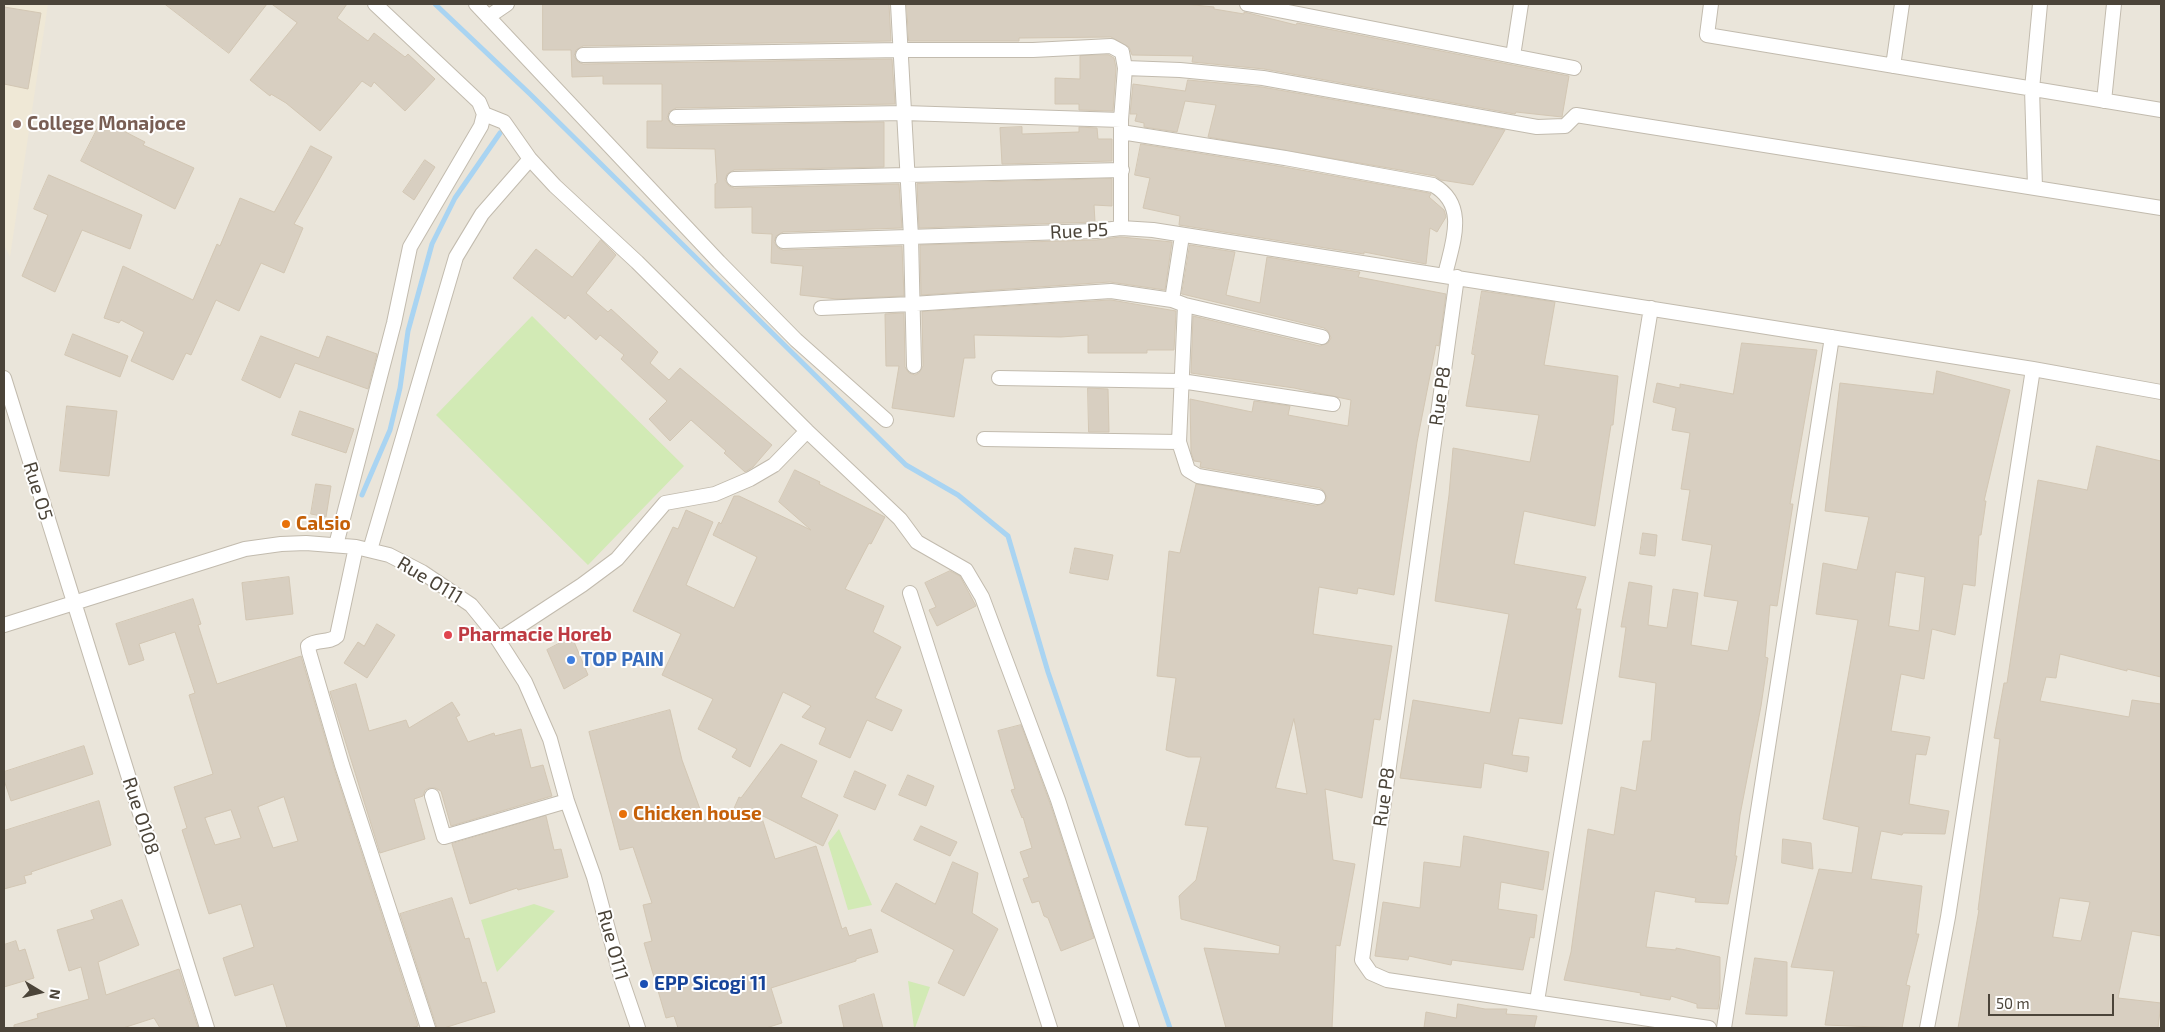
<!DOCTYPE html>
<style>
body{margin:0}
#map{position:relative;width:2165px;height:1032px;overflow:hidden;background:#f6f3ec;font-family:"Exo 2",sans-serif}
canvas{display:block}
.frame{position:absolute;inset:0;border:5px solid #4b4439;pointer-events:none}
.north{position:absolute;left:15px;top:967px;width:50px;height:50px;-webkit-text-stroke:4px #fff;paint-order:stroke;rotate:99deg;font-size:14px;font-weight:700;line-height:20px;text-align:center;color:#4b4439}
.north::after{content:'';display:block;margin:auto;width:18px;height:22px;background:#4b4439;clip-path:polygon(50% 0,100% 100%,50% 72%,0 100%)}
.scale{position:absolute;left:1988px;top:994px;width:126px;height:22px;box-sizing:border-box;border:2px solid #4b4439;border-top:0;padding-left:6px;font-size:15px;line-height:18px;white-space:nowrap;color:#4b4439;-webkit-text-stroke:4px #fff;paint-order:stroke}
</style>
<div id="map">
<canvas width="2165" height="1032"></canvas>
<div class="frame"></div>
<div class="north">N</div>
<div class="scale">50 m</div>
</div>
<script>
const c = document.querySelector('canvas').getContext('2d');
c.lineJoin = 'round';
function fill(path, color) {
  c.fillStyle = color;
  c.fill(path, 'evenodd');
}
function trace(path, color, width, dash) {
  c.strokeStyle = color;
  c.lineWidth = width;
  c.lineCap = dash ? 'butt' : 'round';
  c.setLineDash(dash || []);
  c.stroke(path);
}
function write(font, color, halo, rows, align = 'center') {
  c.font = font + ' "Exo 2",sans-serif';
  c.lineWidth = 4;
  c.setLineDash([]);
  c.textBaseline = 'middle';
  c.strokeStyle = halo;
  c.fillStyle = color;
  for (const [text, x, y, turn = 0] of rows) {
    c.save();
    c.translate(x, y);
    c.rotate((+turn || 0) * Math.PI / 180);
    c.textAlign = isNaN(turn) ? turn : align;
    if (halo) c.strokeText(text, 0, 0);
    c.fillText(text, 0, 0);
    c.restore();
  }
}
const residential = new Path2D(`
 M4,4H2161V1028H4Z`);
const education = new Path2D(`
 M4,4H48L10,257L4,245Z`);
const green = new Path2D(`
 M532,316L684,466L588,565L436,415Z
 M839,829L872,905L848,910L828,843Z
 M534,904L555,911L497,972L481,920Z
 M908,981L930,987L915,1028H914Z`);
const stream = new Path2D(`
 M435,4L530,94L906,465L958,495L1008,536L1048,672L1170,1028
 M362,495L390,430L400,388L408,331L432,244L455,198L500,133`);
const building = new Path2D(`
 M165,4H267L229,53Z
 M272,4H347L337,18L368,41L374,33L405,57L408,54L435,79L405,111L374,82L371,87L362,81L320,131L286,103L271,94L270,96L250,80L297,23Z
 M543,4H889L891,41L583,46L576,50L574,56L578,62L583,64L892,59L895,104L676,108L669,112L667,118L671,124L676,126L884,122V167L734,170L727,174L725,180L729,186L734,188L899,184L902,228L783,232L776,236L774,242L778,248L783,250L902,246L904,296L837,299L800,295L803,266L771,263L772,234L752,233V207L715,208V184L717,183L715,149L647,148V121H662V84H603V76L572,77L571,50H543Z
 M907,4H1184L1214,7V9L1244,14V12L1296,25L1297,23L1318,27L1569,76L1562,117L1516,112L1515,114L1264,69L1192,62L1193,56L1132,55L1129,47L1111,37L1019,38V41H909Z
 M4,7L41,13L28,89L4,84Z
 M1109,55L1114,58L1116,68L1113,111L1079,110V104H1055V78L1080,79V56Z
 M1188,80L1262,87L1505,130L1473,185L1441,180L1435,176L1208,137L1216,105L1185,101L1177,132L1144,127V123L1135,121L1137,114H1130L1133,84L1185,91Z
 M102,120L145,142L143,145L194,168L175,209L81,161Z
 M1022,127V134L1079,132V127L1097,128L1098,139H1112V161L1002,164L1000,128Z
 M1141,144L1284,167L1429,193L1431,194L1429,197L1444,210L1446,217L1437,232L1430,228L1426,264L1364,252V254L1179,225L1180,216L1143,208L1150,178L1135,175Z
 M311,146L332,157L294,224L303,228L284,273L261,263L239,311L216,300L191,355L186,353L173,380L131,361L144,332L121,320L119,323L104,318L123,266L193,300L217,244L220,246L240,198L274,212Z
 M425,160L435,167L414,200L403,192Z
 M49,175L142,215L130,249L82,230L55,292L22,276L48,215L34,209Z
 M1112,179V206L1094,205L1095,222L919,228L917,184Z
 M1121,237L1172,242L1165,290L1110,282L921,295L920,245L1096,240Z
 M601,240L616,255L586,293L608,312L611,309L658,352L650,363L669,380L680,368L772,445L753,467L745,472L724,453L726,451L691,420L670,441L649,419L667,401L621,359L624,355L600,335L596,340L568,315L565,319L513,278L536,249L572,277Z
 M1190,245L1235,252L1226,295L1260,303L1267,257L1360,272L1358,277L1446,294L1439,346L1436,345L1417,442L1394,595L1358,588L1357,594L1319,587L1313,634L1392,646L1380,720L1374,719L1362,798L1325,789L1333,860L1355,864L1340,946L1336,945L1332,1028H1226L1204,948L1279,954L1280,946L1181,919L1179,896L1196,880L1208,827L1185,825L1201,757H1188L1166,750L1176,678L1157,676L1169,551L1180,553L1196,484L1316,506L1324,503L1327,498L1324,491L1320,488L1200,467L1201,462L1194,461L1191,452L1190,399L1252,412L1254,401L1290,406L1288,415L1348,426L1351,400L1294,388L1191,373L1193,316L1320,346L1328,343L1331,338L1328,331L1324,328L1182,294ZM1294,719L1307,794L1276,788Z
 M1482,291L1555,302L1544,365L1618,376L1613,425H1611L1595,526L1524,511L1514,564L1586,577L1576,609H1581L1562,724L1519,718L1512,755L1529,757L1527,772L1484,763L1481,788L1400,778L1413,700L1490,713L1509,614L1435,601L1449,495L1453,448L1530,462L1539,415L1466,406L1475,355L1472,354Z
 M1111,300L1176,311L1174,350H1147V353H1088V335L1061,337L974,335L975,358H964L954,417L892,408L899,366H886L885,314L904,313L905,367L909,373L915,375L919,373L923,366L922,312Z
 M73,334L128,356L120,377L65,355Z
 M261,336L319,358L327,336L377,354L368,389L295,363L280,398L242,380Z
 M1742,343L1817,350L1790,504H1793L1777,606L1770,605L1765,657L1768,658L1761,706L1740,815L1735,856H1737L1728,904L1695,902L1696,898L1655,891L1646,947L1676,950V948L1720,957V994L1718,1009L1697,1008V1004L1671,996L1670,1000L1640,995L1641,993L1564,980L1571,952L1588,829L1614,835L1621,787L1636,791L1643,741H1651L1656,683L1619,677L1626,627H1621L1629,582L1652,586L1648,625L1667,628L1673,589L1698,593L1691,645L1728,651L1738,601L1704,596L1712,545L1682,540L1690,490L1681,489L1690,433L1672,430L1676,408L1653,402L1657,383L1680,388V384L1733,394Z
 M1937,371L2010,390L1984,501H1986L1981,535H1979L1975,586L1963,584L1955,635L1932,629L1924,679L1901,674L1891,731L1930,737L1926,755L1916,754L1909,804L1949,811L1945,834L1903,833L1902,835L1881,831L1871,879L1922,886L1916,934H1919L1906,985L1910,986L1902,1028L1825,1025L1834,971L1791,967L1819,869L1852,873L1859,827L1823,819L1858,620L1816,614L1823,563L1857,570L1869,517L1825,511L1840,383L1933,394ZM1896,572L1925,577L1919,631L1889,626Z
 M1088,388L1108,389L1109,432H1089Z
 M67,406L117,411L109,476L60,471Z
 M300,411L354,429L346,453L292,435Z
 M2097,446L2161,461V677L2127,669V671L2060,654L2056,678L2046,677L2040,701L2129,717L2132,700L2161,704V936L2132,931L2118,998L2161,1003L2158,1028H1958L1979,910H1978L2000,739L1994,738L2004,683H2007L2038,480L2087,490ZM2060,898L2090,902L2081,941L2053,937Z
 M795,470L820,482L819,484L885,517L871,544L869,543L845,589L884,606L873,632L901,647L875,698L902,710L892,731L867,720L850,758L819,744L826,728L802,717L811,706L783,692L750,767L732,757L737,749L698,729L713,699L662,675L681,634L633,611L673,527L678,529L686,510L713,522L686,585L734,608L757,557L713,535L719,522L721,524L734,496H739L811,530L779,502Z
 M316,484L331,486L326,517L311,514Z
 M1643,533L1657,535L1655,556L1640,554Z
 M1075,548L1113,555L1108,580L1070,573Z
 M950,571L960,576L976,606L937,626L929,610L936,607L925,583Z
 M289,577L293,614L246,620L242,583Z
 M193,599L201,624L198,625L217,684L301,656L334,768L418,1026L411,1028H287L273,984L235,996L223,958L254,947L241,904L209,914L182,830L187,828L174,787L213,774L189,695L195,693L175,632L139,644L144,660L129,665L116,624ZM284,797L298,841L273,848L258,807ZM231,810L241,838L215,845L205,818Z
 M377,624L395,635L367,678L344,663L358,642L364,646Z
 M572,637L588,675L564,689L547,650Z
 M356,684L369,731L406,720L409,728L452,702L460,715L456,717L468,742L494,733L495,736L521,729L531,768L543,765L552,796L451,826L441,791L435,788H429L425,790L423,796L414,799L425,839L380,853L330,692Z
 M670,710L682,760L704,820L732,813L739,797L741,798L781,744L817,761L801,797L838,815L823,846L761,815L775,859L816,846L842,929L846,927L849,936L871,929L878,952L856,959V961L771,988L782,1023L766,1028H678L674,1016L666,1018L644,943L652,941L643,905L652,903L633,847L620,850L589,732Z
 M1021,725L1050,803L1094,938L1061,951L1048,918L1044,916L1039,901L1032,903L1023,879L1029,877L1020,852L1032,848L1023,817L1022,818L1011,790L1015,789L998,731Z
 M84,746L93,774L11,801L4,780V772Z
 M855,771L886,785L875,810L844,797Z
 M908,775L934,786L926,806L899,795Z
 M99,801L111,845L31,872L32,874L24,876L26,883L4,889V831Z
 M546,816L554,850L561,849L568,877L518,890L517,888L470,904L452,844Z
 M921,826L957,842L950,856L914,840Z
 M1464,836L1549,852L1543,890L1501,882L1498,909L1537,915L1534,938L1530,937L1523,970L1452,960L1451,965L1409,956L1408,960L1375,956L1383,902L1420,908L1424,862L1460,867Z
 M1783,839L1811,843L1813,869L1782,863Z
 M953,862L978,873L972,913L998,929L964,996L938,983L954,950L881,911L896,883L935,904Z
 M452,898L465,939L469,938L482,983L486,982L495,1012L444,1028H437L400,914Z
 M122,900L139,945L98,962L106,995L179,969L198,1028H160L154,1018L123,1028H14V1025L38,1018L37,1014L89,999L81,967L69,971L57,930L94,919L91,911Z
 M16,941L19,951L25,949L34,978L4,987V945Z
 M1755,958L1787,962V1016L1746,1014Z
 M874,994L883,1028H844L839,1006Z
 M1458,1004L1485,1009H1507L1506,1014L1537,1016L1534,1028H1424L1426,1012L1456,1018Z`);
const minor = new Path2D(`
 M476,4L719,262L796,340L886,420
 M898,4L911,237L914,366
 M1247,4L1574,68
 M1711,4L1707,35L2161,110
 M488,17L507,4
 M583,55L901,50H1033L1111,46L1122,52L1125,68L1121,120V228
 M1513,56L1521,4
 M1893,66L1902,4
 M1125,68L1180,70L1263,78L1537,127L1565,126L1576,115L2161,208
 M2104,101L2114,4
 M484,114L504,122L530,159L555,186L637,262L807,431L900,519L917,542L966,570L982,597L1058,800L1132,1028
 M676,117L904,113L1121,120
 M1121,132L1285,158L1433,185C1469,205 1452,244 1445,275
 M734,179L1122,170
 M2035,187L2032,89L2040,4
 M1182,236L1172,300L1185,305L1179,442L1188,470L1198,476L1318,497
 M783,241L1096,231L1121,228L1153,230L2033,369L2161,392
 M1457,277L1362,960L1371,973L1387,980L1709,1028
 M1185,305L1322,337
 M821,308L912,304L1111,291L1172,300
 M4,378L207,1028
 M999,378L1181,381L1333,404
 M984,439L1179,442
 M336,545L394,323L410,247L481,126L484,114L479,102L375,4
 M356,547L337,636C329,644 317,638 308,646L309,652L342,765L428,1028
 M370,550L456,257L482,214L530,159
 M910,593L1050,1028
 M4,625L245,549L281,544L306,543L356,547L389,555L422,572L471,605L493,632L525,682L550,739L567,801L594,877L622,981L638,1028
 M498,640L582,585L617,559L665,503L715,494L750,479L774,465L807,431
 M432,796L444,837L567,801
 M1537,1001L1651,308
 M1724,1028L1832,337
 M1927,1028L1948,917L2033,369`);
const markers = [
 [17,124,5,"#8d6e63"],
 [286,524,5,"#e8710a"],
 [448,635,5,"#e0444e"],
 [571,660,5,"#3f7fe0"],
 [623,814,5,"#e8710a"],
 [644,984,5,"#1a4fb4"]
];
const educationNames = [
 ["College Monajoce",27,124]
];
const streetNames = [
 ["Rue P5",1079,231,-3],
 ["Rue P8",1440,396,-82],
 ["Rue O5",38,491,73],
 ["Rue O111",430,580,31],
 ["Rue P8",1384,797,-82],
 ["Rue O108",141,816,72],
 ["Rue O111",613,945,75]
];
const foodNames = [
 ["Calsio",296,524],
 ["Chicken house",633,814]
];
const healthNames = [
 ["Pharmacie Horeb",458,635]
];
const shopNames = [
 ["TOP PAIN",581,660]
];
const transitNames = [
 ["EPP Sicogi 11",654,984]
];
fill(residential, '#eae5da');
fill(education, '#efe8d6');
fill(green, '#d2eab5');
trace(stream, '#a9d4f2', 5);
fill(building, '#d8cfc1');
trace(building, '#d3c7b4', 1);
trace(minor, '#c2bbae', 16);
trace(minor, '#fff', 14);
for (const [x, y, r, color] of markers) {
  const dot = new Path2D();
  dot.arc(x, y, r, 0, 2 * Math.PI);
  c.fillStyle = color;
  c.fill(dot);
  trace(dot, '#fff', 2);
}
write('bold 19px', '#785e54', '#fff', educationNames, 'left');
write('19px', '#4b4439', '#fff', streetNames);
write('bold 19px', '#c56008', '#fff', foodNames, 'left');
write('bold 19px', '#be3a42', '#fff', healthNames, 'left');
write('bold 19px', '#366cbe', '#fff', shopNames, 'left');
write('bold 19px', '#164399', '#fff', transitNames, 'left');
</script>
